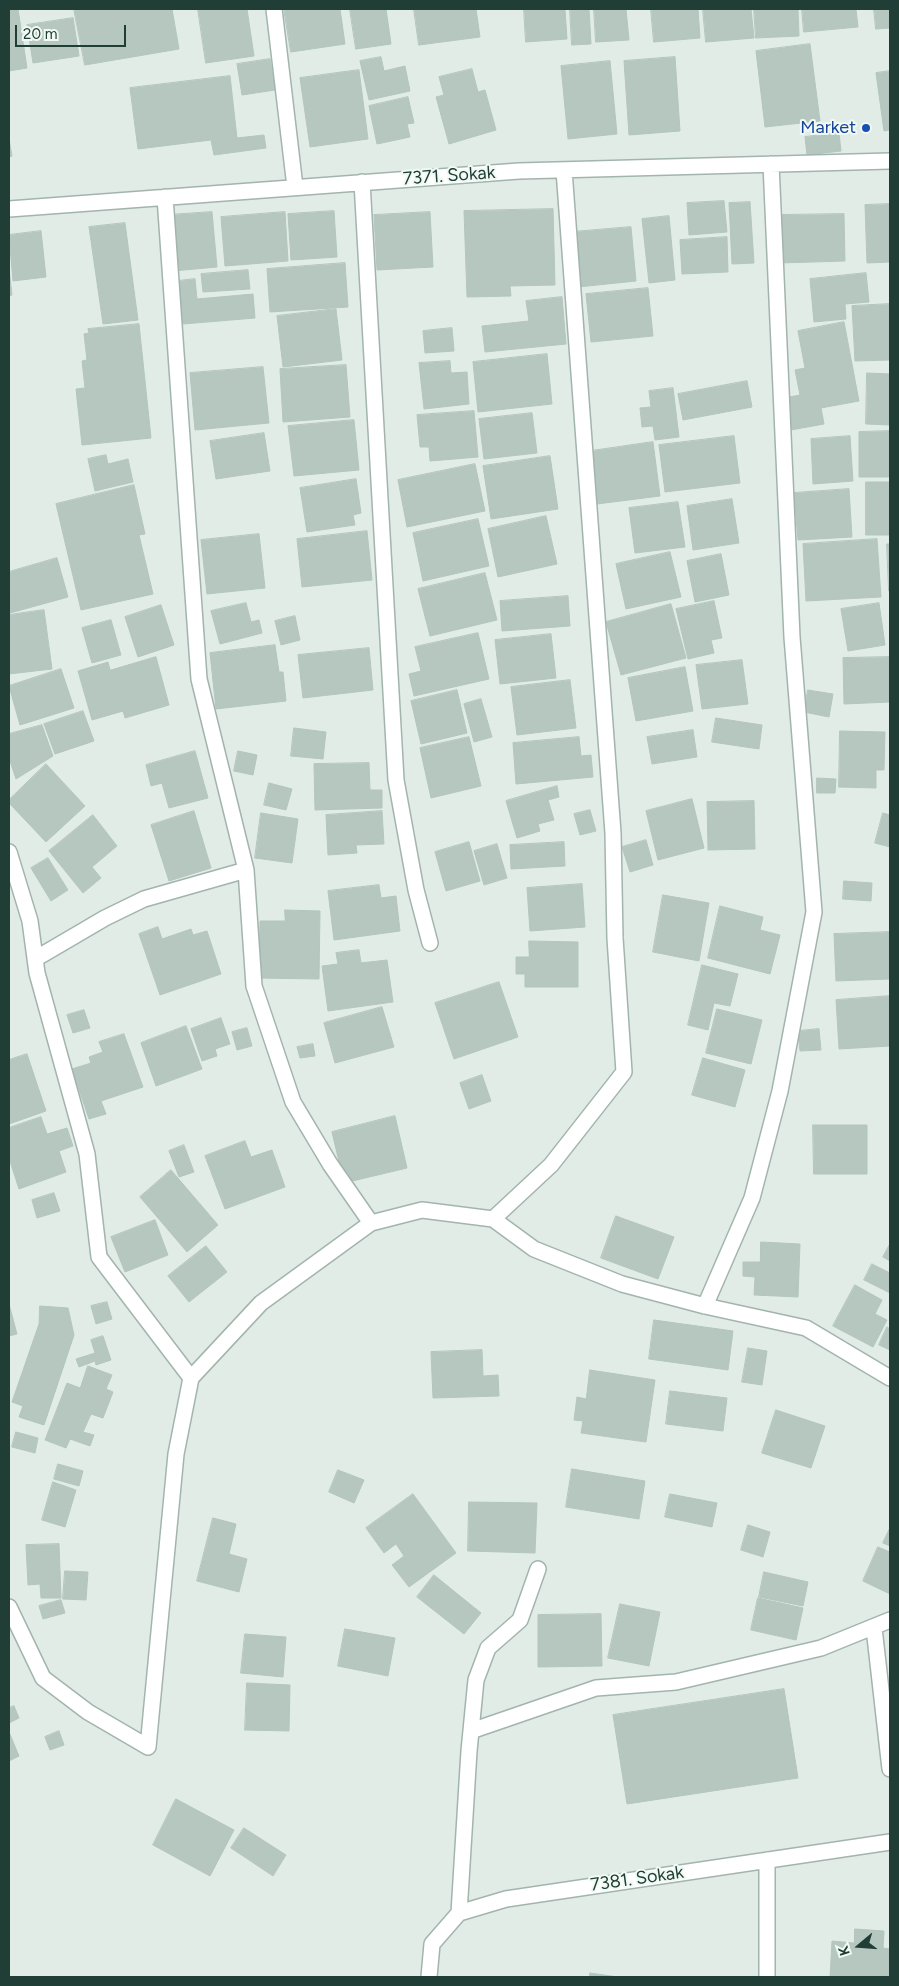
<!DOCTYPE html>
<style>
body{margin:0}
#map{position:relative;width:899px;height:1986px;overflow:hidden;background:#e1ece7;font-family:Figtree,sans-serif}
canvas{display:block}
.frame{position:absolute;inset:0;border:10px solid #203e35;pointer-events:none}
.north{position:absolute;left:834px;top:1921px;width:50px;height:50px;-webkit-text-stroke:4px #f1f9f5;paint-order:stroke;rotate:252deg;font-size:14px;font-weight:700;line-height:20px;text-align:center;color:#203e35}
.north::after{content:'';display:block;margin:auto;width:18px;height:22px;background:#203e35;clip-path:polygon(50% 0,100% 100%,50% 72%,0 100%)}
.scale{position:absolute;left:15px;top:25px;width:111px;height:22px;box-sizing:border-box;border:2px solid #203e35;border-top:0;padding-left:6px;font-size:15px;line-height:18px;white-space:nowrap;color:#203e35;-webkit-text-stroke:4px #f1f9f5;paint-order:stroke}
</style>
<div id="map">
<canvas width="899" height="1986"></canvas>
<div class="frame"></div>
<div class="north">K</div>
<div class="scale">20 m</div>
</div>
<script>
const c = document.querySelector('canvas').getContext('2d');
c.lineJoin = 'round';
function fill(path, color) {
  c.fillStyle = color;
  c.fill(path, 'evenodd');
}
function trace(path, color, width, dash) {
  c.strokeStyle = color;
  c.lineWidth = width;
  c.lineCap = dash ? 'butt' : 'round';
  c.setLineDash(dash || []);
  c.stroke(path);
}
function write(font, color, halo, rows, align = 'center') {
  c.font = font + ' Figtree,sans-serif';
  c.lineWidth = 4;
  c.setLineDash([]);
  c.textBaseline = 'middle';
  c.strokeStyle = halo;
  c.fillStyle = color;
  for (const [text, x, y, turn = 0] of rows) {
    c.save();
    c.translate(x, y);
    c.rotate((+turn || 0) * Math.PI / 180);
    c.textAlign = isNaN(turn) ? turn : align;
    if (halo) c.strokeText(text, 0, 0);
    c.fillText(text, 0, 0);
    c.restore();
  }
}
const building = new Path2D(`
 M9,9H18L27,68L9,71Z
 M74,9H172L179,49L85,65Z
 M198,9H247L254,56L206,63Z
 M284,9H340L345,44L291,52Z
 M350,9H389H386L391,44L356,49Z
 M414,9H476L480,37L419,45Z
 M524,9H565L567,39L526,42Z
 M570,9H589L591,44L572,45Z
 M594,9H626L629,40L596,42Z
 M651,9H698L700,38L654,42Z
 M703,9H751L754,38L706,42Z
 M754,9H798L799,36L756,38Z
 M802,9H856L858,27L804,32Z
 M874,9H890V28L876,29Z
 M73,18L79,56L33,63L27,25Z
 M810,44L820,121L765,127L756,51Z
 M381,57L384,71L405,66L410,91L369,100L360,61Z
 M675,57L680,131L629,135L624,61Z
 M270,59L275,90L242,95L237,64Z
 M610,61L617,134L568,139L561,66Z
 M472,69L478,92L485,90L496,130L449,144L436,97L444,95L439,77Z
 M359,70L368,139L310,147L300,78Z
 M890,71V130L884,131L876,73Z
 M230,76L237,138L264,135L266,148L214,155L211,140L138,149L130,88Z
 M408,97L414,123L407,124L410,137L377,144L369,106Z
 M839,133L841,151L807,155L805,137Z
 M9,139L12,156L9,157Z
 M724,201L727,232L689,235L687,203Z
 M750,202L754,263L732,264L729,203Z
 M890,204V262L867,263L865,205Z
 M553,209L555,285L510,286L511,296L467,297L464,211Z
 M334,211L337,257L291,260L288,214Z
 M212,212L217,267L173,271L168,215Z
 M285,212L288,261L225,266L221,217Z
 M430,212L433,267L377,270L374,215Z
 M844,214L845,261L779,263L777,215Z
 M669,216L675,280L649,283L642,219Z
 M125,223L138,320L103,324L89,227Z
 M631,227L636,281L578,287L572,232Z
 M41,231L46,277L13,281L9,235Z
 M727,237L728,272L682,274L680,240Z
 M345,263L348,307L270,312L267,269Z
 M9,268L12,295L9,296Z
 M248,270L250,289L203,292L201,274Z
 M866,273L869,302L845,304L846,319L814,322L810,279Z
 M195,279L197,299L253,294L255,318L183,324L178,281Z
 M648,288L653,336L591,342L586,294Z
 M562,297L566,344L485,352L482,326L529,321L526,301Z
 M890,304V360L855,361L852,306Z
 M336,309L342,360L283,367L277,316Z
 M844,322L859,401L821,408L824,424L791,430L784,398L800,395L795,370L805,368L798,331Z
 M139,324L151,438L82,445L76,389L85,388L82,361L87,360L84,334L89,333L88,329Z
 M452,328L454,351L425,353L423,331Z
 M547,354L552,404L478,412L473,362Z
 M450,361L451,373L467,372L469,404L424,409L419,363Z
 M346,365L350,417L283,422L280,369Z
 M263,367L269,423L195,430L190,373Z
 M867,373L890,374V425L866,424Z
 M747,381L752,407L683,420L678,394Z
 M673,388L679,437L655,440L653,426L642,427L640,408L651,407L649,391Z
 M474,411L478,457L430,461L429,447H420L417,415Z
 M532,413L537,453L484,459L479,419Z
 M354,420L359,470L294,476L288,426Z
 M890,431V477H859V432Z
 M264,433L270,471L216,479L210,441Z
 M734,436L740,483L665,492L659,445Z
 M850,436L853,481L813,484L811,439Z
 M653,442L660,496L597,504L591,451Z
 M106,455L108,464L128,459L133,482L95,491L88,459Z
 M550,456L558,509L491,519L483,466Z
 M475,464L485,511L407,527L398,480Z
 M356,479L361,513L353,515L355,525L307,532L300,488Z
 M866,482H890V535H866Z
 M134,485L145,534L139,535L153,594L81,610L56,504Z
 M849,489L852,537L798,540L794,493Z
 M732,499L739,543L693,550L687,506Z
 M678,502L685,547L635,553L629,508Z
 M546,516L557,564L498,577L488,529Z
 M478,519L489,566L423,581L413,533Z
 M367,531L372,580L302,587L297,539Z
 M259,534L265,588L207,594L201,540Z
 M877,539L881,597L806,601L803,544Z
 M887,544H890V591H889Z
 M670,552L681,597L626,609L616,564Z
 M721,554L729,595L695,602L687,561Z
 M57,558L68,597L10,613L9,572Z
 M485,573L497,620L430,636L418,589Z
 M568,596L570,626L502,631L500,601Z
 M714,601L722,638L711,640L714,653L688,659L676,609Z
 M246,603L251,622L259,620L262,633L220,644L211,611Z
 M879,603L885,645L848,651L841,609Z
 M671,604L686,658L621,675L606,622Z
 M161,605L174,645L138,657L125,617Z
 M44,610L52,669L9,674V615Z
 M295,616L300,640L281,645L275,621Z
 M111,620L121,655L92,663L82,628Z
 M478,633L489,679L414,696L409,674L421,671L415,647Z
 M551,634L556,678L500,684L495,640Z
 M275,645L279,672H283L286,701L216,709L210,653Z
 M369,648L373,690L303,698L298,655Z
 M156,657L169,705L125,718L123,711L92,720L78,671L108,662L110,670Z
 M890,657V702L844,704L843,658Z
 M742,660L748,704L702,709L696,665Z
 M685,667L693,711L636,721L628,678Z
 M61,669L74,708L20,725L9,686Z
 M570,680L576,728L517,735L511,687Z
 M457,690L467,733L421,744L411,701Z
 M808,690L833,694L829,717L804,712Z
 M481,699L492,737L474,742L464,704Z
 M83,711L94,741L55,754L44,724Z
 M716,718L762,725L759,749L712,742Z
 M42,725L53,756L16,779L9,758V734Z
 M294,728L326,732L323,759L291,756Z
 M693,730L697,757L652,764L647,737Z
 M840,731L885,732L884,770H876V788L839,787Z
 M469,737L481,786L431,798L420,748Z
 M579,737L581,756L591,755L593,777L516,784L513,743Z
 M195,751L208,798L169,808L162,783L151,786L146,765Z
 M238,751L257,755L253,775L234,771Z
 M369,763L370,790H382V808L315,810L314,764Z
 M46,764L85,806L46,842L9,803V800Z
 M817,778L836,779L835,793H817Z
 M269,783L292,789L286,810L264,805Z
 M557,786L559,797L548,800L554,820L538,824L540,831L517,838L506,801Z
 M692,799L704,848L658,860L646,811Z
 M754,801L755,849L708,850L707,802Z
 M590,810L596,831L580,835L574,814Z
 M194,811L211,868L169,881L151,825Z
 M382,811L384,844L356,845L357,853L328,855L326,815Z
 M261,813L298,819L292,863L255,858Z
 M883,813L890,815V847L875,843Z
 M93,815L117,846L92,867L101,878L83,893L49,851Z
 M646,840L653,865L630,872L622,847Z
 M469,842L480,881L446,891L435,852Z
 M564,842L565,866L511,869L510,845Z
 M497,844L507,878L484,885L474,851Z
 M48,858L68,890L51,901L31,868Z
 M844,881L872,883L871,901L843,899Z
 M582,884L585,927L530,931L527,888Z
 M379,885L381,898L396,896L400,931L334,940L328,891Z
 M663,895L709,903L699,961L653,952Z
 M720,906L763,917L760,930L780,935L770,974L708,958Z
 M285,910L320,911L319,979L259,978L260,921H285Z
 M158,927L162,939L191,929L193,935L207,931L221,974L160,995L139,934Z
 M890,932V979L836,981L834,934Z
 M529,941L578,942V987H525V974H516V957H529Z
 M359,950L361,963L387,960L393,1002L328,1011L322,966L338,964L336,953Z
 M702,965L738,974L730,1006L714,1003L708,1030L688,1025Z
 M499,982L518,1037L454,1059L435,1003Z
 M890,996V1046L839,1049L836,1000Z
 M382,1007L394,1047L335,1063L324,1023Z
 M717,1009L762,1020L751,1064L706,1053Z
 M84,1010L90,1028L73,1033L67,1015Z
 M221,1018L230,1044L215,1049L217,1056L202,1061L191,1029Z
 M186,1026L202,1069L156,1086L141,1043Z
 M247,1028L252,1046L237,1050L232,1032Z
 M819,1029L821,1050L800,1051L798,1031Z
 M124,1034L143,1087L101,1101L106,1114L89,1119L72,1069L91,1063L89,1057L103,1052L99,1042Z
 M313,1044L315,1056L300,1058L297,1047Z
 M27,1054L46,1111L9,1124V1060Z
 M703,1058L745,1070L735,1107L692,1095Z
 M482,1075L491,1101L469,1109L460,1083Z
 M395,1116L407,1168L344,1183L332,1132Z
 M41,1117L47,1134L67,1128L73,1146L59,1151L66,1172L19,1189L9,1158V1128Z
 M813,1125H867V1174H814Z
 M245,1141L251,1157L272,1150L285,1187L225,1209L205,1156Z
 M184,1145L194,1172L179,1177L169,1151Z
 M171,1170L218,1225L187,1252L140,1197Z
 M54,1193L60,1211L37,1218L32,1200Z
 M616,1216L674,1237L658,1279L601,1258Z
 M155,1220L168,1255L125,1272L111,1237Z
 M761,1242L800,1244L798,1297L754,1295L755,1277L743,1276V1262H760Z
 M890,1244V1261L883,1257Z
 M206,1246L227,1272L189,1302L168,1276Z
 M872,1264L890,1273V1293L864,1280Z
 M855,1285L882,1300L875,1314L887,1320L873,1347L833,1326Z
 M107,1302L112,1319L96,1324L91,1306Z
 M9,1304L17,1334L9,1336Z
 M40,1306L68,1308L74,1335L44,1425L19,1417L23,1406L12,1402L39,1324Z
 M654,1320L733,1331L728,1370L649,1359Z
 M887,1327L890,1329V1350L879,1345Z
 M103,1336L111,1360L96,1365L95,1361L79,1367L76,1359L95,1353L91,1340Z
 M748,1348L767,1351L762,1385L742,1382Z
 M482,1350L483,1376L498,1375L499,1396L433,1398L431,1352Z
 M88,1366L112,1375L106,1389L113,1392L103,1418L91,1414L83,1432L94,1435L90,1446L70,1439L66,1448L45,1440L67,1383L80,1388Z
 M590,1370L655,1380L646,1442L581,1433L583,1421L574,1420L577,1397L586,1399Z
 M670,1391L727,1398L723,1431L666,1424Z
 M776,1410L825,1426L811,1468L762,1453Z
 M16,1432L38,1438L35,1453L12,1447Z
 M58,1464L83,1471L79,1486L54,1479Z
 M572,1469L645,1481L639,1519L566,1507Z
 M338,1470L364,1480L354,1503L329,1492Z
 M53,1482L76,1490L65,1527L42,1520Z
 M413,1494L456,1553L409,1587L392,1565L404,1556L396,1544L384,1553L366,1528Z
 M670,1494L717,1503L712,1527L665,1517Z
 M469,1502L537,1503L535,1553L468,1551Z
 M213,1518L236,1524L229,1554L247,1559L239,1592L197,1581Z
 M748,1525L770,1532L763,1557L741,1550Z
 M890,1528V1546L883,1543Z
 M59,1544L61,1598H41L40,1584L28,1585L26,1545Z
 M878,1547L890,1552V1594L863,1581Z
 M65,1571L88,1572L86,1600L63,1599Z
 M764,1572L808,1582L803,1606L759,1597Z
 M434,1575L481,1613L464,1634L417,1597Z
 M758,1598L803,1608L796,1640L751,1630Z
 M61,1600L65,1613L43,1619L39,1606Z
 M620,1604L660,1612L649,1666L608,1658Z
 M601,1614L602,1666L538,1667V1615Z
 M345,1629L395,1638L388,1676L338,1666Z
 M245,1634L286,1637L283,1677L241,1673Z
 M247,1683L290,1685L289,1731L245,1730Z
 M784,1689L798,1778L627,1804L613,1715Z
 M14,1706L19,1718L9,1723V1708Z
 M59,1731L64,1745L50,1750L45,1737Z
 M9,1732L19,1756L9,1761Z
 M176,1799L234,1830L210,1876L153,1845Z
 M244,1828L286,1855L273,1876L231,1848Z
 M855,1929L884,1931L883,1948L890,1949V1977H830L832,1941L854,1943Z
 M590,1973L618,1977H590Z`);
const minor = new Path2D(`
 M274,9L295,187
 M362,182L396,780L416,890L430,943
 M165,197L199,679L246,870L254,986L293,1102L330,1164L371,1223
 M9,209L519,171L890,161
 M9,852L30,921L37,973L87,1154L99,1257L191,1378
 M35,959L105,918L144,899L246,870
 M493,1219L534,1249L622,1284L705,1306L806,1328L890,1378
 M705,1306L752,1198L780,1091L814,912L792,637L771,164
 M9,1607L43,1678L88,1712L148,1747L176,1454L191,1378L261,1303L371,1223L422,1210L493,1219L551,1165L624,1072L615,938L613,833L564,170
 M874,1628L890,1769
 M471,1731L596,1688L676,1682L821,1648L890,1620
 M767,1860V1977
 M459,1913L469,1751L476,1680L488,1648L520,1620L538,1569
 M429,1977L432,1944L459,1913L506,1899L890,1842`);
const markers = [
 [866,128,5,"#1a4fb4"]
];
const transitNames = [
 ["Market",856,128]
];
const streetNames = [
 ["7371. Sokak",449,176,-4],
 ["7381. Sokak",637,1879,-8]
];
fill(building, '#b6c7c0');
trace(building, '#b3c6be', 1);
trace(minor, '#a3b4ae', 18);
trace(minor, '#fff', 15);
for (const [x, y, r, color] of markers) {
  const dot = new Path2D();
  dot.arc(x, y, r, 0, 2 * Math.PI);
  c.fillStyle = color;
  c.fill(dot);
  trace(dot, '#f1f9f5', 2);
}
write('18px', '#164399', '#f1f9f5', transitNames, 'right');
write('18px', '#203e35', '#f1f9f5', streetNames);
</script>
